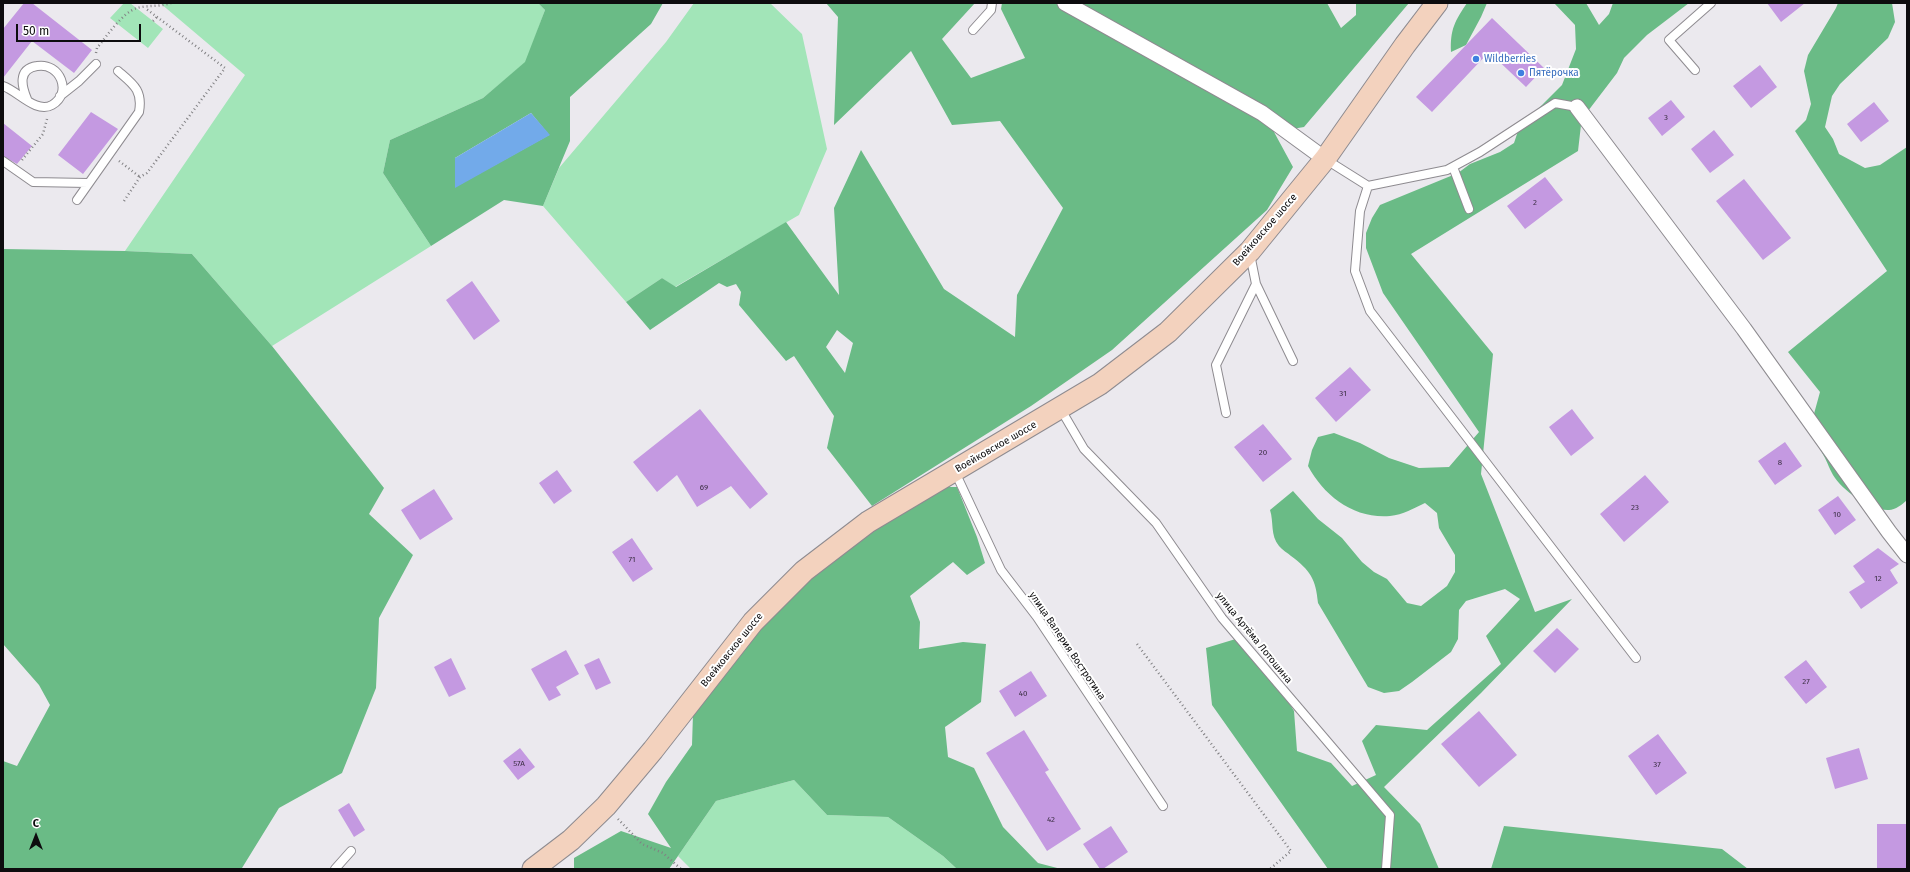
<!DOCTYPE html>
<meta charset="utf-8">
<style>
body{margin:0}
#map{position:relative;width:1910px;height:872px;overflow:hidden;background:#ebe9ee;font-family:"Fira Sans",sans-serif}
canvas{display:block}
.frame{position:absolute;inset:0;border:4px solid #0d0c0e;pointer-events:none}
.north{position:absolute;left:16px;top:816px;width:40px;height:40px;-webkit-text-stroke:3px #fff;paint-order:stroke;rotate:0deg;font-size:11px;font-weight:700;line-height:16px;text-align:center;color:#0d0c0e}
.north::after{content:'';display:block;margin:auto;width:14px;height:18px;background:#0d0c0e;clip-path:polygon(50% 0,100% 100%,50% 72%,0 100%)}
.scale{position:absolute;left:16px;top:24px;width:125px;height:18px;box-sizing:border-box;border:2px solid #0d0c0e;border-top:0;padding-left:5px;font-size:12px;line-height:14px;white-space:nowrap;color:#0d0c0e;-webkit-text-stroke:3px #fff;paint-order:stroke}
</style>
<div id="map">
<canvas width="1910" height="872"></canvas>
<div class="frame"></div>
<div class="north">С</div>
<div class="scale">50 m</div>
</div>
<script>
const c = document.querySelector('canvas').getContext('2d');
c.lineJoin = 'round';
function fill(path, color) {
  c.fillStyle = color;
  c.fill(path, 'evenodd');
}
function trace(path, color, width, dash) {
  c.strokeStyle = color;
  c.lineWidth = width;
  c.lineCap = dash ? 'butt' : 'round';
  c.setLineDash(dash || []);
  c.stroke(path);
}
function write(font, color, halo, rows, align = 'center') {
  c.font = font + ' "Fira Sans",sans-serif';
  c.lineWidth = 4;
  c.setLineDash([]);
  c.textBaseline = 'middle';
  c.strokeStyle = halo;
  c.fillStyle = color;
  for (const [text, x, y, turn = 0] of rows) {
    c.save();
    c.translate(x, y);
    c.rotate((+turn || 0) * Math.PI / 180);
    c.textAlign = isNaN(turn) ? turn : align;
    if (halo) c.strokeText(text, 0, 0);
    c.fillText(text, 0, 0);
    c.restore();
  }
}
const green = new Path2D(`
 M124,3H130L163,29L148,48L110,18Z
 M160,3H538L545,10L526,62L483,98L390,140L383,173L431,246L272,346L192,254L125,251L245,75Z
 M694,3H770L802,34L827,149L799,215L675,287L662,278L626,302L543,206L559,168L666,42Z
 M794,780L827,815L888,817L943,856L957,869H691L678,856L716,801Z`);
const forest = new Path2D(`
 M538,3H663L651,24L570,97V141L543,206L504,200L431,246L383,173L390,140L483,98L525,62L545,10ZM531,113L549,135L455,187V158Z
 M826,3H975L942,39L971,78L1025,58L1001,9L1002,3H1327L1341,28L1356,15V3H1409L1304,127L1274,132L1293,167L1267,210L1112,350L1031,406L872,506L827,448L834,416L794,356L786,361L739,305L741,292L736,284L727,287L719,283L650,330L626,302L662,278L676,287L786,222L839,295L834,208L861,150L944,289L1015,337L1017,295L1063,208L1000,121L952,125L911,51L834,125L838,17ZM837,330L853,343L845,373L826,347Z
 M1467,3H1487L1481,17L1466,45L1451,52C1450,29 1455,21 1467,3Z
 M1554,3H1586L1599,25L1609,14L1613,3H1689L1647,35L1624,58L1617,73L1588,111L1581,125L1578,151L1411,254L1493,354L1481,474L1535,612L1572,599L1481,693L1384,787L1420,824L1439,869H1328L1212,705L1206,648L1239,638L1265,663L1294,711L1297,751L1331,763L1352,786L1376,775L1362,741L1376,725L1427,730L1501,664L1486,636L1520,599L1505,589L1466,601L1459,610L1458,639L1451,652L1412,682L1399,691L1384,693L1368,687L1318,603C1316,579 1310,570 1291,556C1288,553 1282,550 1279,546C1270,535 1274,522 1270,510L1293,491L1318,519L1342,538L1362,562L1374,572L1387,579L1407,603L1421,606L1447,586L1455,572V555L1439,528L1437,513L1425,503C1414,508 1403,515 1390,516C1354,519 1324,496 1308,466L1312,450L1318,437L1334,433L1360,443L1389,458L1419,468L1449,467L1479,432L1383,293L1366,248V233L1372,218L1380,205L1458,173L1470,164L1500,152L1514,143L1519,128L1562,85L1576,49L1575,25Z
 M1838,3H1892L1895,22L1888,38L1840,84L1832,96L1825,127L1833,139L1839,154L1865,168L1880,165L1907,147V500C1903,504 1895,510 1889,510C1870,511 1842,490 1833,475C1830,470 1828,464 1825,458C1820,449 1815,440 1809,432L1820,392L1788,352L1887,271L1795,131L1806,120L1811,104L1804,71L1808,55L1836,8Z
 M3,249L125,251L192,254L272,346L384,488L369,514L413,555L379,618L376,688L342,773L279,808L242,868L3,869V761L17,766L50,705L39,685L3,644Z
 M943,487H957L977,537L985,563L967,575L953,562L910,596L920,622L919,649L963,642L986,644L981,702L945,727L948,757L974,768L1003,827L1038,863L1061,869H957L943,856L888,817L827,815L794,780L716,801L669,869H574V858L621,831L671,848L648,814L666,782L692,745L693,714L750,638L842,549Z
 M1504,826L1722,849L1748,869H1491Z`);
const water = new Path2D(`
 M531,113L550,135L455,188V158Z`);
const building = new Path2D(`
 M24,3H32L92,50L74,73L32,41L3,78V29Z
 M1767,3H1805L1781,22Z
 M1492,18L1544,68L1526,87L1489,52L1432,112L1416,97Z
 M1760,65L1777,87L1751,108L1733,86Z
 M1671,100L1685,117L1662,136L1648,118Z
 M1874,102L1889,121L1861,142L1847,124Z
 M91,112L118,129L83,174L58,155Z
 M3,123L32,146L17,164L3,156Z
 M1714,130L1734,155L1710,173L1691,149Z
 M1545,177L1563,200L1525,229L1507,206Z
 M1744,179L1791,238L1763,260L1716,201Z
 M472,281L500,321L474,340L446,300Z
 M1350,367L1371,390L1336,422L1315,398Z
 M700,409L768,494L750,509L731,486L697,507L677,475L657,492L633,462Z
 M1572,409L1594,438L1571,456L1549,427Z
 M1263,424L1292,459L1263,482L1234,447Z
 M1785,442L1802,466L1775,485L1758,461Z
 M557,470L572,491L554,504L539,483Z
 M1645,475L1669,502L1624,542L1600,514Z
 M434,489L453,519L420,540L401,510Z
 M1838,496L1856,520L1835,535L1818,510Z
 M632,538L653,569L633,582L612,552Z
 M1878,548L1899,564L1890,570L1898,583L1861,609L1849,592L1865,582L1853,566Z
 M1557,628L1579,649L1555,673L1533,651Z
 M566,650L579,674L556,687L561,695L549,701L531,669Z
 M451,658L466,689L449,697L434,667Z
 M599,658L611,683L596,690L584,665Z
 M1806,660L1827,687L1806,704L1784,677Z
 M1031,671L1047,696L1015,717L999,691Z
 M1479,711L1517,755L1479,787L1441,744Z
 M1024,730L1049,770L1045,772L1081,829L1047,851L986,753Z
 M1658,734L1687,773L1656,795L1628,756Z
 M520,748L535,767L518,780L503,761Z
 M1859,748L1868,779L1835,789L1826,758Z
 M349,803L365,830L354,837L338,810Z
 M1877,824H1907V868H1877Z
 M1111,826L1128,852L1103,869H1100L1083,844Z`);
const path = new Path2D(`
 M153,21L157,17
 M96,53L97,48C106,37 123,12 137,8C148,5 160,7 171,3
 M22,160L43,134L47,119
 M119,161L140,177
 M124,201L140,177L147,173L225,68L145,8
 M1137,644L1291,851L1270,869
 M618,819L642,844L663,853L681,869`);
const lane = new Path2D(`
 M973,30L991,10L992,3
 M1695,70L1669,40L1711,3
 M3,86C18,91 36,114 52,105C73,93 60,62 37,66C17,69 22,87 27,99
 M60,96L79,81L96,64
 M1325,159L1368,186L1360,211L1355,271L1370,311L1636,658
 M3,161L33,182L88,183
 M1453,167L1469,209
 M1368,186L1447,170L1480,152L1555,103L1577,107
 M77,200L139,112C143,90 133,84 118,71
 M1250,254L1256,284L1293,361
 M1060,408L1084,449L1156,523L1222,618L1390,815L1386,869
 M1226,413L1216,365L1256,284
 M955,472L1001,570L1037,617L1163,806
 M335,869L351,851`);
const street = new Path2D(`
 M1065,3L1262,113L1325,159
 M1577,107L1744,329L1889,532L1907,555`);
const secondary = new Path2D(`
 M533,869L571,840L606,806L653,750L753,622L804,571L868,522L1100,384L1168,332L1250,251L1325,159L1405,45L1437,3`);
const markers = [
 [1476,59,4,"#3f7fe0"],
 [1521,73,4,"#3f7fe0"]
];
const numberNames = [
 ["3",1666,118],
 ["2",1535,203],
 ["31",1343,394],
 ["20",1263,453],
 ["8",1780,463],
 ["69",704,488],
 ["23",1635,508],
 ["10",1837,515],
 ["71",632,560],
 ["12",1878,579],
 ["27",1806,682],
 ["40",1023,694],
 ["57А",519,764],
 ["37",1657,765],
 ["42",1051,820]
];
const shopNames = [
 ["Wildberries",1484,59],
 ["Пятёрочка",1529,73]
];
const streetNames = [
 ["Воейковское шоссе",1265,230,-49],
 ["Воейковское шоссе",996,447,-30],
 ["улица Артёма Лотошина",1254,638,51],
 ["улица Валерия Востротина",1067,646,56],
 ["Воейковское шоссе",732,650,-51]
];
fill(green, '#a2e5b8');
fill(forest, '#6abb86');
fill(water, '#72aaea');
fill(building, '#c499e1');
trace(lane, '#8e8b90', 10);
trace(street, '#8e8b90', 17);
trace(secondary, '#8e8b90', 23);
trace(path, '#818083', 2.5, [1, 3]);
trace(lane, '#fff', 8);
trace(street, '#fff', 15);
trace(secondary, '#f3d2be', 21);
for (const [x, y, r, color] of markers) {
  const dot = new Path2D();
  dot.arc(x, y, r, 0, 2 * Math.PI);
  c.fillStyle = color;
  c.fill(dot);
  trace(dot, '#fff', 1.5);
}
write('8px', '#3b2f43', null, numberNames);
write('10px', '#366cbe', '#fff', shopNames, 'left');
write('10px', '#0d0c0e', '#fff', streetNames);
</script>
